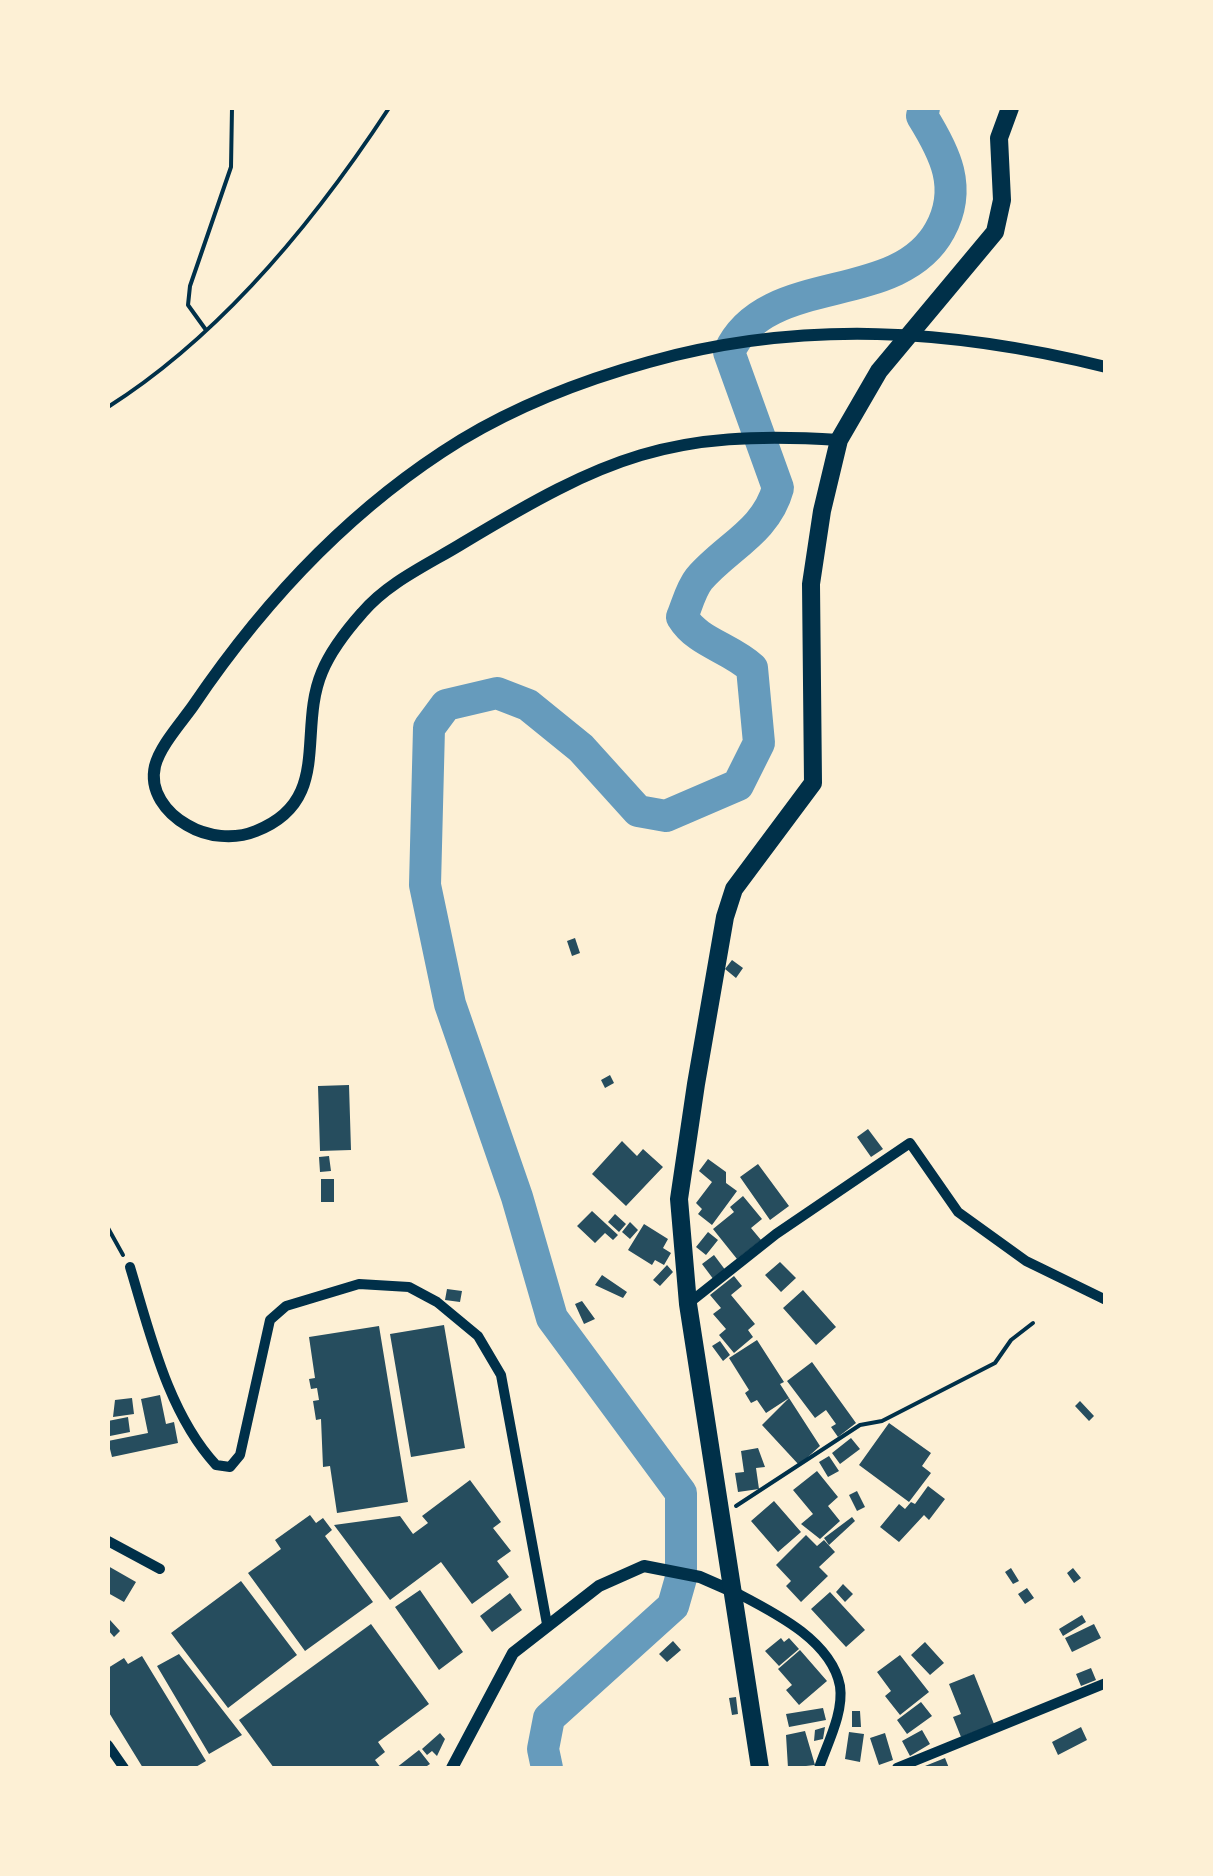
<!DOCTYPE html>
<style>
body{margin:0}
#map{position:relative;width:1213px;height:1876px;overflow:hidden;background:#fdf0d5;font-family:Jost,sans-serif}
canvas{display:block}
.frame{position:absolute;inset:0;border:110px solid #fdf0d5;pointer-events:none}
</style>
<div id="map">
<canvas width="1213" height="1876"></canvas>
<div class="frame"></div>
</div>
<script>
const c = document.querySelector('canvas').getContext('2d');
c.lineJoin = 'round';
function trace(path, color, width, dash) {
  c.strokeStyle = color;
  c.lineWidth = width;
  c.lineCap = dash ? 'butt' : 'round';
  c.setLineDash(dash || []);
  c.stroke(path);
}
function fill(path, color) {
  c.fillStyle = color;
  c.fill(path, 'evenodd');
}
const river = new Path2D(`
 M547,1768L543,1749L549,1718L673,1606L681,1578V1493L552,1318L517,1197L450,1004L425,885L429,728L446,705L497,693L528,705L581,748L638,811L666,816L738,785L759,743L752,668C729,647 698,643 682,617C687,605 691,589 699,579C726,547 766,532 778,488L729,352C766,270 898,308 940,230C963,188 945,153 922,116L924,108`);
const building = new Path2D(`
 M575,938L580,953L572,956L567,941Z
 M732,960L743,968L736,978L725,969Z
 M610,1075L614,1083L605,1088L601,1080Z
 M349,1085L351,1150L320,1151L318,1086Z
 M868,1129L883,1149L871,1157L857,1137Z
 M622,1141L637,1156L643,1149L663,1167L626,1206L592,1174Z
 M329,1156L331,1171L320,1172L319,1157Z
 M708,1159L726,1172V1183L737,1191L712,1225L698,1214L702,1209L696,1203L712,1182L699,1171Z
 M758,1164L789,1206L770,1220L740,1177Z
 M321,1179H334V1202H321Z
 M743,1196L762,1219L751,1228L761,1240L737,1259L713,1229L734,1212L730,1207Z
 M592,1211L618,1235L613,1240L605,1233L595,1243L577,1226Z
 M615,1214L626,1224L619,1232L608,1222Z
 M630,1222L638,1230L630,1239L622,1232Z
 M644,1224L668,1239L663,1248L671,1253L664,1265L655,1260L652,1265L628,1250Z
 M708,1232L718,1240L706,1255L696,1247Z
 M714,1255L726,1271L714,1280L702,1264Z
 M780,1262L796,1278L781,1292L765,1275Z
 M667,1265L673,1272L660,1286L653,1280Z
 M602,1275L627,1292L623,1298L595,1285Z
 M734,1276L742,1286L731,1295L755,1324L748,1330L753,1337L734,1353L719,1335L726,1329L713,1314L721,1308L710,1295Z
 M447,1289L462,1291L460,1302L445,1300Z
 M803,1290L836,1327L816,1345L783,1308Z
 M582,1301L595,1319L584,1324L575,1304Z
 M444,1325L465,1448L411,1457L390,1334Z
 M379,1326L408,1502L337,1513L330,1466L323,1467L321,1419L316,1420L313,1401L319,1400L317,1388L311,1389L309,1379L315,1378L309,1337Z
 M757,1340L784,1382L780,1384L789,1398L766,1413L757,1400L751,1403L745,1393L749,1390L729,1358Z
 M720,1341L730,1355L723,1361L712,1346Z
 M812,1362L856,1423L838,1437L831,1427L836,1424L826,1410L815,1418L787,1381Z
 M160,1395L166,1424L174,1422L178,1443L112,1457L108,1441L148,1433L141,1399Z
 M132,1398L134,1414L113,1417L115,1400Z
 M789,1398L820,1446L799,1465L762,1425Z
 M1080,1401L1094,1416L1089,1421L1075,1406Z
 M128,1417L130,1432L110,1436L108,1421Z
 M889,1423L931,1453L922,1466L931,1473L909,1502L859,1465Z
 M851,1438L860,1449L840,1464L832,1453Z
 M758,1448L765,1467L756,1468L759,1489L738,1492L735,1473L744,1472L741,1451Z
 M829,1456L839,1471L828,1477L819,1462Z
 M817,1471L838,1497L828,1506L840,1521L820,1539L801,1524L813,1514L793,1490Z
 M470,1480L501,1522L493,1528L511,1551L497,1561L509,1577L472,1604L441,1562L390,1600L334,1525L400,1516L413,1534L428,1523L422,1516Z
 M928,1486L945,1499L929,1520L924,1515L899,1542L880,1527L899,1504L905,1509L911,1502L915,1504Z
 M857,1491L865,1507L857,1511L849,1495Z
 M774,1501L801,1532L778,1552L751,1521Z
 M310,1515L316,1523L323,1518L332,1530L325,1536L373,1602L305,1651L248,1573L281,1549L275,1540Z
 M852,1517L855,1521L829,1545L824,1538Z
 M806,1535L817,1546L824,1540L835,1552L819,1567L828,1576L801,1602L786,1586L791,1581L776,1565Z
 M108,1566L136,1582L124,1602L108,1593Z
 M1011,1568L1019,1581L1013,1584L1005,1572Z
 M1073,1568L1081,1578L1074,1583L1067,1573Z
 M241,1581L297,1655L228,1708L171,1633Z
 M843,1584L853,1594L845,1602L836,1592Z
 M1027,1588L1034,1598L1025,1604L1018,1594Z
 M420,1590L463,1652L439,1670L395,1607Z
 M830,1592L865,1630L846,1647L811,1609Z
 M510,1593L522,1610L492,1632L480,1616Z
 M1082,1615L1086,1622L1063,1636L1059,1629Z
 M110,1620L120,1631L114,1637L108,1630Z
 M371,1624L429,1704L378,1742L385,1752L375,1760L381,1768H274L239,1720Z
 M1094,1624L1101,1638L1072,1652L1065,1638Z
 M781,1638L784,1642L789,1638L799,1649L779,1666L765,1651Z
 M673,1641L681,1650L667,1662L659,1654Z
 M925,1642L944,1663L930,1675L911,1655Z
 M800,1650L827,1681L799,1705L786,1690L792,1685L778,1669Z
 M179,1654L242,1735L209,1754L157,1666Z
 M900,1655L929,1692L900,1715L885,1696L891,1691L877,1672Z
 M142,1656L206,1761L194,1768H143L108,1711V1668L124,1658L128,1664Z
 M1091,1668L1096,1680L1081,1686L1076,1674Z
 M974,1674L994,1724L961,1737L953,1717L961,1714L949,1684Z
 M736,1697L738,1714L732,1715L729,1698Z
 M921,1702L932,1716L907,1734L897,1720Z
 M823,1708L826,1720L789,1727L786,1714Z
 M852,1711H860L861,1727H852Z
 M825,1727L823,1739L814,1741L815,1730Z
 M1081,1727L1087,1740L1058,1755L1052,1742Z
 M922,1730L930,1744L910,1756L902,1741Z
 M805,1731L815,1765L788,1768L786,1735Z
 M849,1732L864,1734L860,1762L845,1759Z
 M440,1733L445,1739L437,1756L432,1751L427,1755L422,1749Z
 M885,1733L893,1760L879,1765L870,1738Z
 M419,1750L430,1764L424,1768H396Z
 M945,1758L949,1768H920Z`);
const path = new Path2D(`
 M206,330L188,305L190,286L231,167L232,108
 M108,407C223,334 315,221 389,108
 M108,1228L123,1255
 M736,1506L860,1425L882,1421L995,1363L1011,1340L1033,1323`);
const minor = new Path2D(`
 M130,1267C150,1333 168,1413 216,1465L230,1467L240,1455L270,1320L286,1306L359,1284L409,1287L437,1302L478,1336L501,1375L547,1624
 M689,1303L776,1234L910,1143L958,1212L1026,1261L1106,1300
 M108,1541L160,1569
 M733,1591C771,1611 831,1639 840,1686C844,1713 827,1744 819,1768
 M108,1745L124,1768
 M897,1768L1106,1683`);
const tertiary = new Path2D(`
 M839,440C669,429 606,457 463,543C429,564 388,582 362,613C346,631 331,650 322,672C297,731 333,801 256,831C234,840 207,837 187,825C166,813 149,791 155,766C160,746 181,723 193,706C264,601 352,507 461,440C519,405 584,380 649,362C803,319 952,329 1106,367
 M452,1768L513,1653L599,1586L644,1566L700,1577L732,1591`);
const primary = new Path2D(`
 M760,1768L688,1304L679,1199L696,1084L725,917L734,889L813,783L811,584L822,511L839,440L879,371L995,232L1002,200L999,138L1010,108`);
trace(river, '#669bbc', 32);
fill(building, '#264d5e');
trace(path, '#003049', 4);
trace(minor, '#003049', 10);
trace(tertiary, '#003049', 12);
trace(primary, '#003049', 18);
</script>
